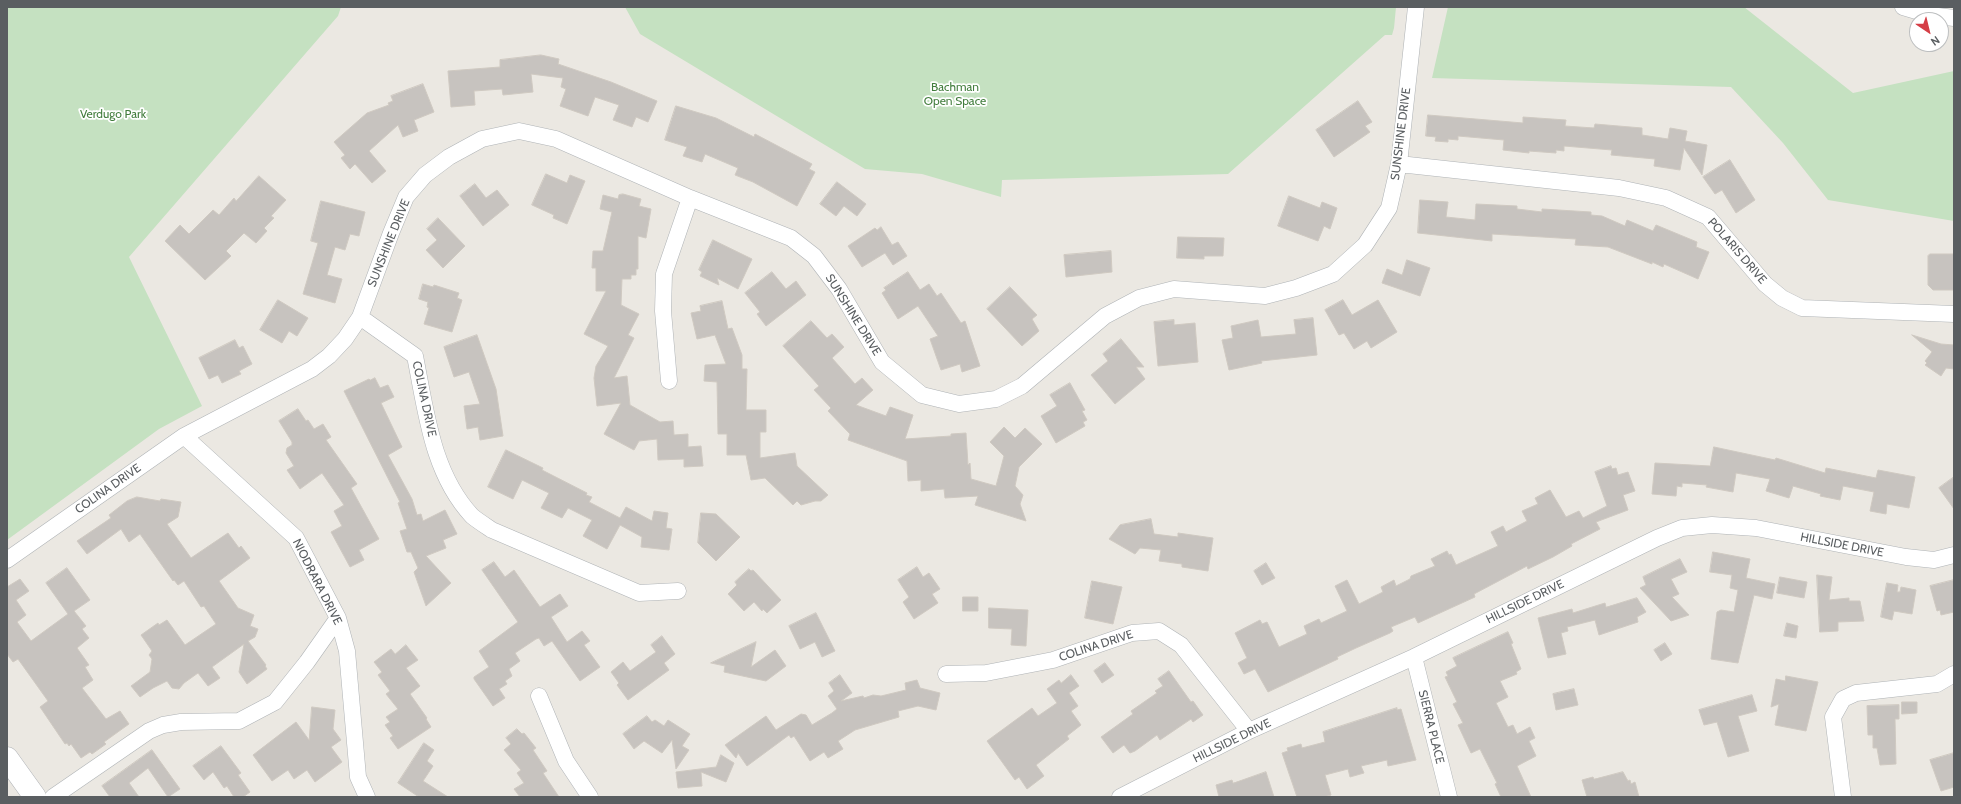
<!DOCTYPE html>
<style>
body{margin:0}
#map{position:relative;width:1961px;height:804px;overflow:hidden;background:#ebe8e2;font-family:Cabin,sans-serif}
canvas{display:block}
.frame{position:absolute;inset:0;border:8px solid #5a5e61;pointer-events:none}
.north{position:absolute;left:1909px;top:12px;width:40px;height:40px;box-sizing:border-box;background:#fff;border:1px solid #bdbfc0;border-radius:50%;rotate:145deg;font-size:11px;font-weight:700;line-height:16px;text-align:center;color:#5a5e61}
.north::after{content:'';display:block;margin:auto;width:14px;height:18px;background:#d53e46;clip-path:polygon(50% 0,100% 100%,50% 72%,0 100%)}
</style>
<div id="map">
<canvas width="1961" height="804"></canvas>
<div class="frame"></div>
<div class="north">N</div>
</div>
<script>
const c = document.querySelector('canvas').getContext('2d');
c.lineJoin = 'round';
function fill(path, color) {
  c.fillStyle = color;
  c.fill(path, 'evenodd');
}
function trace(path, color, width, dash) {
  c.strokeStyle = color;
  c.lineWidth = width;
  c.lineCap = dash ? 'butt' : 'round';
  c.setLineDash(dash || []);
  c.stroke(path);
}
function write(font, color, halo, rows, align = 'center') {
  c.font = font + ' Cabin,sans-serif';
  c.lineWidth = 3.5;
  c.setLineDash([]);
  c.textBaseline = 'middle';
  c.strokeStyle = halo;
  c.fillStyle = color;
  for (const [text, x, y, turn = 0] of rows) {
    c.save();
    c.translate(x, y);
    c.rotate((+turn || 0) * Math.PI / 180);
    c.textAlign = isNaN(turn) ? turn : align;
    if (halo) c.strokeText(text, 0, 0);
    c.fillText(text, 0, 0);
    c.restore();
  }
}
const green = new Path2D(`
 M7,7H341L338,16L129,257L202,406L159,429L7,540Z
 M625,7H1396L1394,28L1392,35H1385L1228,174L1002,180L1001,197L922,174L865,169L640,34Z
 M1448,7H1744L1853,93L1954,71V221L1828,200L1783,143L1731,87L1432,78Z`);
const building = new Path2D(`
 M541,55L559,59L558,64L611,82L657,101L648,122L636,117L632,127L613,120L619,105L595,97L588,116L560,106L566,89L561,87L563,78L531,74L533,92L503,95L502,89L474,91L475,105L451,107L448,71L500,67V60Z
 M423,84L434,112L414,120L418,131L403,137L398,125L369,151L386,171L372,183L355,164L350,169L341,158L345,155L334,142L367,113L389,105L388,103L393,101L391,96Z
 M1358,101L1372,122L1365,126L1370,132L1334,157L1316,130Z
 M676,106L716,118L754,137L755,134L812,164L809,169L815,172L797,206L753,182L735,175L738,168L705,154L702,162L683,156L687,147L665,140Z
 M1428,115L1523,123V117L1566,120L1565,126L1594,128L1595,124L1642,128V135L1668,139L1670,128L1687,131L1685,141L1707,145L1702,175L1684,148L1680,170L1654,166L1655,159L1611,155L1612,150L1564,146V151L1556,150V153L1529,151V153L1503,150L1504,140L1458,136V140L1448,139V142L1435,141L1436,137L1426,136Z
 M1730,160L1755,200L1736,213L1722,190L1715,194L1703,177Z
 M546,174L567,183L570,175L585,181L567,224L553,218L554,215L532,205Z
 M259,176L286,200L271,216L274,218L264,228L267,231L256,243L244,233L226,251L231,256L205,280L165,241L180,225L189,234L213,210L219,215L234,198L236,201Z
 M837,182L866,204L857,216L844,206L836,216L820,204Z
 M475,184L486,198L497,190L509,205L483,226L460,196Z
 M623,194L641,199L639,206L651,209L646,238L638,236V269H636V275H631V279H622L621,305L639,314L628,335L634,338L614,378L627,376L630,405L660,422L673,421L674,435L688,434V447L701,446L703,466L684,467V459L658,460L657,439L639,441L634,450L604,434L621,403L597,406L594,378L596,366L608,346L584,334L606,291H596V268H592L593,251H603L612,212L600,209L603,195L618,199L619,195Z
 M1289,196L1320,208L1322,202L1337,208L1330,229L1324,226L1318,241L1278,226Z
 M1420,200L1448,202L1446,217L1475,220L1476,204L1517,206V209L1542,212V209L1591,212V215L1602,216L1625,226L1627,220L1653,231L1656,225L1697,242L1696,247L1709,252L1698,279L1664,264L1663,267L1652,262V264L1608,247L1575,245L1576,239L1492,234V241L1418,233Z
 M321,201L365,212L359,236L350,234L345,250L335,247L327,275L342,279L335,303L303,294L318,243L311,241Z
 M438,218L465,246L443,268L426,250L437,240L427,229Z
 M881,227L892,245L898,242L907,256L893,265L885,253L862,267L848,246L875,228L877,230Z
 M1178,237L1224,238L1223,256H1204V259L1177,258Z
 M713,240L752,259L738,289L717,278L719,285L700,276L702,272L699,270Z
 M1111,251L1112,272L1066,277L1064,255Z
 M1930,254H1954V290H1933L1928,285V256Z
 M1407,260L1430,268L1420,296L1382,283L1387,269L1402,275Z
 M772,272L786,289L796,281L806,295L766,326L757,314L760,312L745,293Z
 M908,272L920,290L929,284L937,296L941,293L961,323L965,321L980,366L962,372L960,364L941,370L930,339L938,336L918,306L898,319L882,293L886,290L884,288Z
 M423,284L433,287L434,285L459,293L457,298L462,300L452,332L424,324L429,308L427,307L428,302L419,299Z
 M1010,287L1037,315L1032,319L1039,331L1022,346L987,309Z
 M278,300L308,318L297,336L289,331L282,343L260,330Z
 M1343,300L1352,315L1378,300L1397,332L1371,348L1367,341L1354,349L1344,333L1339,335L1325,310Z
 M722,301L728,329L732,328L742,355V369H747L746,410H766V432H760V458L795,453L797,466L828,495L821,501H815L801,505L797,501L793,505L765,478L751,480L746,455H727V434H718L717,382L704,381L705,365L726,364L715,335L697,339L691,313L701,311L700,306Z
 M1313,318L1317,355L1261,361L1262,363L1229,370L1222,340L1233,338L1231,326L1258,320L1261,337L1296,334L1294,320Z
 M1174,320V325L1195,323L1198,362L1158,366L1154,322Z
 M811,321L827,338L832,334L844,347L832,358L855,384L862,378L873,390L856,405L886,416L890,407L913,415L905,439L951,436V434L966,433L968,465L970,463L971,479L996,486L1004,456L990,442L1004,427L1015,438L1025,428L1042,444L1019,467L1015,486L1023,495L1020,504L1026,521L975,505L978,496L945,498L944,489L921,491V480L908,481L907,461L848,440L850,434L828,411L831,408L814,390L819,386L783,346Z
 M477,335L496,389L503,436L480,440L478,427L467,429L464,406L480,404L469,372L454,377L444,347Z
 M1912,335L1941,344L1954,345V369L1946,368L1941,376L1925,365L1927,363L1925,361L1932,352Z
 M1121,339L1144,367H1136L1145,379L1115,404L1091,375L1108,361L1103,354Z
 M235,340L239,348L243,346L252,364L239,371L241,374L222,383L218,375L209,379L199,358Z
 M375,378L380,388L388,385L394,397L381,403L402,447L388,455L412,499L417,515L421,514L423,521L445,510L457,534L443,540L446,548L426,556L451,583L426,606L414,572L418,568L411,552H407L400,531L407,529L398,503L400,502L344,391L369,379L370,380Z
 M1070,383L1085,410L1082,411L1087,420L1083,422L1085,426L1056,443L1041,416L1057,406L1050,395Z
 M298,409L306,421L308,420L314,429L323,424L331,437L326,440L357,484L351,488L379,539L359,550L364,560L350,567L331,532L342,526L334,511L344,505L322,473L300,489L287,470L294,466L286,453L287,448L292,445V442L279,421Z
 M1714,447L1775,460L1776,458L1825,473L1826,468L1876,478L1878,470L1915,477L1909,508L1887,504L1886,514L1870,511L1874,492L1843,486L1840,500L1820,496L1821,494L1793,486L1789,498L1766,491L1770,479L1736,473L1733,492L1706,487L1707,485L1682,483V487L1677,486L1676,496L1652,494L1655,463L1710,466Z
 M506,450L543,468L542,470L587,493L586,495L592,497L589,502L620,518L626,507L652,521L654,511L668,513L666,528L672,529L669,550L641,547L642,537L620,525L607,549L583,536L592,520L568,508L562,518L541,508L549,493L522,480L513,499L488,487Z
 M1611,466L1612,469L1616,468L1618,475L1628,472L1635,491L1623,495L1628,510L1596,522L1600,529L1571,544L1572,546L1553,557L1528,569L1527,566L1474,594L1475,597L1418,623L1415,617L1391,627L1393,631L1390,633L1356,648L1337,657L1338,659L1268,692L1255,669L1244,674L1238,663L1247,658L1235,633L1260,620L1262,624L1267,622L1279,647L1307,634L1304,626L1319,619L1321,623L1347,611L1335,586L1347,580L1359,604L1383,592L1381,587L1394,580L1396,586L1410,579L1411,576L1435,566L1431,559L1447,551L1449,555L1451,554L1456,565L1498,546L1491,532L1503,526L1506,532L1527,521L1522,511L1538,504L1535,498L1550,490L1566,517L1579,511L1583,518L1607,506L1595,472Z
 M1954,477V509L1939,488Z
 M137,497L160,501L161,499L181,502L178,517L167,524L191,558L228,533L239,548L241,546L250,558L219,581L238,608L254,615L250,626L258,629L255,637L248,641L266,665L265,666L267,669L247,684L239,672L244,644L212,667L220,678L208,686L198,673L184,683L179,689L172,688L167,681L153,688L140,697L131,686L150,672L152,659L149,655L152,651L141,635L158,623L159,625L167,620L185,645L216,624L204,606L201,607L184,581L178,585L174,580L173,581L140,534L129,542L121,529L87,554L77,541L111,518L109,515L127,501Z
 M701,513L716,514L740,537L716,561L698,543Z
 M1151,519L1154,534L1178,537V533L1213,538L1208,571L1182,567V564L1159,561L1161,550L1140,548L1135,554L1109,539L1120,525Z
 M1713,552L1750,559L1746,578L1775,584L1772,599L1754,595L1738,663L1711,659L1717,612L1721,610L1734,612L1738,590L1730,588L1732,575L1710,572Z
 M1680,559L1687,572L1671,579L1679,594L1672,597L1689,615L1671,621L1640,588L1646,585L1643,577Z
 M494,562L505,577L514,570L540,607L560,594L568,606L551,617L567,642L582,631L590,641L584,645L600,667L580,681L552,641L544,646L539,638L536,639L515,653L520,661L509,669L512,676L505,681L507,684L499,689L505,698L493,706L474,679V677L489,667L479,651L518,622L482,570Z
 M1266,563L1275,578L1262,585L1254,571Z
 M917,567L923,577L929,573L940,589L932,594L938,603L914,619L903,602L909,597L898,580Z
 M67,568L90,600L74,611L86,626L82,629L89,638L77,648L89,665L85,667L93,680L82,688L106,719L120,711L129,724L104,742L106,744L92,754L90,752L81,758L71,744L69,746L67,743L65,744L40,707L48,701L18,659L13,662L7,654V587L20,579L29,591L16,600L26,615L17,622L31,641L68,614L46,583Z
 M749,569L751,571L753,570L781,600L767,613L763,609L762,611L754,602L744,611L728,594L737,585L735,582Z
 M1817,575L1832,577L1829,600L1849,598V601H1860L1864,621L1838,622V631L1820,632Z
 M1780,577L1807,582L1804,598L1777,593Z
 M1954,580V612L1941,615L1940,610L1937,611L1930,586Z
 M1092,581L1122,587L1113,624L1085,618Z
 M1887,583L1898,585L1897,592H1900L1901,587L1916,590L1912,614L1894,611L1892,620L1881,617Z
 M963,597H978V611H963Z
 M1637,598L1646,612L1637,617L1638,622L1599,635L1595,620L1567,627L1568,631L1561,633L1566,654L1548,658L1538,618L1572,609L1573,613L1605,603L1606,607Z
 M989,608L1028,610L1026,646L1011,645L1012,629L989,628Z
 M816,613L835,651L822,657L815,642L800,649L789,626Z
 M1787,623L1798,626L1796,638L1784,636Z
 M1508,632L1513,643L1511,644L1521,669L1516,672L1517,674L1500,681L1508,697L1496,703L1508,727L1513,725L1517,734L1530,727L1535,738L1529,741L1536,756L1517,766L1531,797H1501L1495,784L1497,783L1480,749L1471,753L1458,725L1463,723L1453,704L1457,702L1445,677L1448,676L1446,672L1457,666L1453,658Z
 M662,636L675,654L664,663L669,670L628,700L617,685L619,683L611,672L623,662L630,671L656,652L651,645Z
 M756,642L751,667L775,650L786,666L766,681L724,672L725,666L711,663Z
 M1665,643L1672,654L1661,661L1654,650Z
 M406,645L418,660L406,668L420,686L410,694L427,718L426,719L431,727L398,749L390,738L393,736L385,725L390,722L386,717L398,709L386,694L390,691L378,675L382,672L374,662L391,649L395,654Z
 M1105,663L1114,675L1102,683L1094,671Z
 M1169,671L1191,702L1193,701L1203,715L1193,722L1191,719L1160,740L1157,735L1135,751L1130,753L1124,745L1113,753L1101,737L1133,714L1131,711L1157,693L1155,691L1163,686L1158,679Z
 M840,675L852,693L841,701L863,696L864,698L873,695L881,696L906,690L905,683L917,680L920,688L940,693L936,710L918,706L898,711L899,717L855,730L838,741L843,749L828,758L824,752L810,761L794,736L791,738L789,735L747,766L738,753L736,758L725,745L766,716L776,730L801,714L806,715L812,725L832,713L837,709L828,696L834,691L829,683Z
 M1071,675L1079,686L1069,693L1078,706L1071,711L1081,725L1067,736L1069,739L1036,765L1044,776L1027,789L1019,777L1015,780L987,741L1032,708L1038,716L1057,703L1047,689L1059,680L1061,683Z
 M1786,676L1818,682L1806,731L1775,725L1779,704L1771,707L1776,679L1785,681Z
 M1574,689L1578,705L1556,710L1553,694Z
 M1752,695L1757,711L1738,716L1749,751L1728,757L1717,722L1704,725L1699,710Z
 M1902,702H1917V713L1902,714Z
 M1899,705V719H1895L1896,764L1880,765L1877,748H1873V735H1868L1867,706Z
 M312,707L335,710L333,729L341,740L331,747L342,762L315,782L307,770L294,779L288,770L272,781L253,755L296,722L309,740Z
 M1397,708V710L1401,709L1416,760L1388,766L1387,760L1361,766L1364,773L1350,777L1348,769L1325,775L1331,795L1324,797H1297L1282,753L1288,751L1287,748L1301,744L1302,748L1325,742L1323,732Z
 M647,716L652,722L655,720L664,726L668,720L690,734L682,746L689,750L676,769L672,740L662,753L644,741L634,749L623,734Z
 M517,729L522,734L524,733L536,748L533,750L547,771L543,773L559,797H520L514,789L524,783L517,773L521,770L504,750L511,744L506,738Z
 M424,743L434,750L427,761L433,766L423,781L448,797H419L398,783Z
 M221,746L241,773L238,775L250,792L243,797H234L227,786L224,788L213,772L204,780L193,766Z
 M152,750L180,789L168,797L148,768L129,783L139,797H110L102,786Z
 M1954,753V787L1941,791L1930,760Z
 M721,755L734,763L726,782L701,772L702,786L678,788L676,772L716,767Z
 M1266,772L1274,797H1219L1216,785L1232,780L1233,783Z
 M1623,772L1628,781L1630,780L1631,784L1635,782L1639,797H1587L1582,780L1593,777L1594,779Z`);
const minor = new Path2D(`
 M1903,7L1930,15L1954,18
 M1399,164L1619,188L1666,198L1708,217L1765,284L1782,298L1802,308L1954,314
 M360,317L415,356C426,411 432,473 472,516C478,521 486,526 492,530L639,593L678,591
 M669,381L663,311L664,274L690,198
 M184,436L296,538L338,618L347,651L358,777L367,797
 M7,560L184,436L312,369L329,356L345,339L360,317L391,233L406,197L425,175L449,157L482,139L519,131L556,139L690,198L791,238L814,256L839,289L882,362L922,395L959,404L996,399L1022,386L1105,316L1139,298L1174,289L1265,296L1296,288L1333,274L1365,245L1389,208L1399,164L1416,7
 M1414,657L1449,797
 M946,674L986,673L1053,660L1132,633L1159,631L1181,645L1249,731
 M539,696L566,761L590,797
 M53,797L149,731L163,725L181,722L239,721L275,702L307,662L338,618
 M1120,797L1249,731L1414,657L1657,538L1682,528L1712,525L1756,528L1906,557L1934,560L1954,555
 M1843,797L1833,717L1843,699L1856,693L1937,684L1954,674`);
const secondary = new Path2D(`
 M7,758L35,797`);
const parkNames = [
 ["Bachman",955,87],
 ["Open Space",955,101],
 ["Verdugo Park",113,114]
];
const streetNames = [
 ["SUNSHINE DRIVE",1401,134,-83],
 ["SUNSHINE DRIVE",389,243,-68],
 ["POLARIS DRIVE",1737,251,49],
 ["SUNSHINE DRIVE",853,315,58],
 ["COLINA DRIVE",424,399,78],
 ["COLINA DRIVE",108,489,-35],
 ["HILLSIDE DRIVE",1842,545,11],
 ["NIODRARA DRIVE",317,582,63],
 ["HILLSIDE DRIVE",1525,602,-26],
 ["COLINA DRIVE",1096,646,-18],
 ["SIERRA PLACE",1431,727,76],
 ["HILLSIDE DRIVE",1232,741,-26]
];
fill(green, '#c5e1c1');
fill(building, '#c7c3bf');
trace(building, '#cfc9c1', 1);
trace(minor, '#afb3b6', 17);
trace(secondary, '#afb2b6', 23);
trace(minor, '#fff', 16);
trace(secondary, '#fff', 22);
write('12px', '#427d3d', '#fff', parkNames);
write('12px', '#5a5e61', '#fff', streetNames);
</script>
